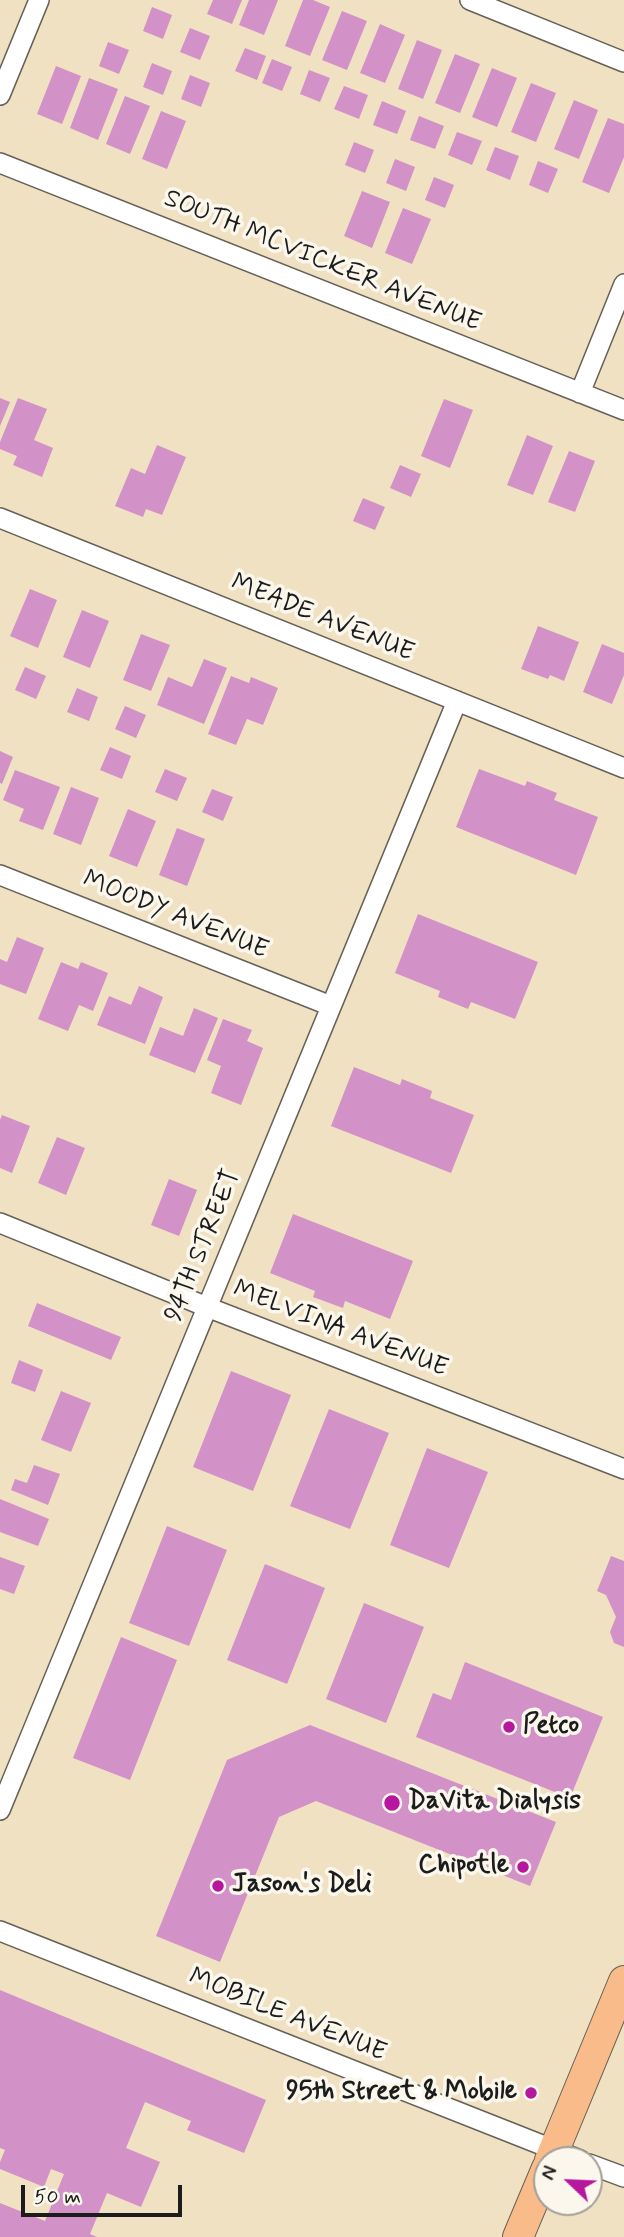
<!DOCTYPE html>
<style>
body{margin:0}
#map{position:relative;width:624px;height:2237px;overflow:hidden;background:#f0e1c3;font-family:Mynerve,sans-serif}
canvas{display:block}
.north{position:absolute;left:533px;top:2146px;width:70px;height:70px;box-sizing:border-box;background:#fbf7ec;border:2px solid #a29f99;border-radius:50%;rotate:293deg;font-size:19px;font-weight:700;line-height:28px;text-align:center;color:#1c1c1c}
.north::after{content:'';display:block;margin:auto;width:24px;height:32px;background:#b5179e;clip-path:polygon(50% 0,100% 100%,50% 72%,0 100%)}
.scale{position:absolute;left:21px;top:2185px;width:161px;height:32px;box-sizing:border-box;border:4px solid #1c1c1c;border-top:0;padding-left:9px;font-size:21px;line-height:24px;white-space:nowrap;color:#1c1c1c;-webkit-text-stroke:5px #fbf7ec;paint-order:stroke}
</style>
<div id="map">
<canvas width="624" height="2237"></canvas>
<div class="north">N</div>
<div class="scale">50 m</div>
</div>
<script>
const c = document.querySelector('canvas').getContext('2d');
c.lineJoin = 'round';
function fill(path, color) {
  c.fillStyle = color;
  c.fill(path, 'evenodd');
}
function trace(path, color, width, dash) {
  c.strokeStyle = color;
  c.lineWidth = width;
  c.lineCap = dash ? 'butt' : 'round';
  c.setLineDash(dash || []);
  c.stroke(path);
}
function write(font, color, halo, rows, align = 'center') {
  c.font = font + ' Mynerve,sans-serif';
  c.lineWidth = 7;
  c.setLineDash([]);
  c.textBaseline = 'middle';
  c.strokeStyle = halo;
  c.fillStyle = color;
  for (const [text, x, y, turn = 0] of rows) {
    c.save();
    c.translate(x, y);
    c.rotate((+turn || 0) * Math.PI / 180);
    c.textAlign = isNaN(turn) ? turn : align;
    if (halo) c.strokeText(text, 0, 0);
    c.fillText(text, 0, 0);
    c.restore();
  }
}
const building = new Path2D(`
 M213,0H242L232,24L207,14Z
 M249,0H278L264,35L239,25Z
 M303,0H313L330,7L310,56L285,46Z
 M152,7L172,15L163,39L143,31Z
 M342,11L367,21L347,70L322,60Z
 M380,24L405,35L385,83L360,73Z
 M190,28L210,36L200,60L180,52Z
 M417,40L442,50L423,99L398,89Z
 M108,42L129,50L119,74L99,66Z
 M245,48L266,56L257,80L235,71Z
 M455,54L480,64L460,113L435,103Z
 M272,59L292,67L282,91L262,83Z
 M152,63L172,71L163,95L143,87Z
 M56,66L81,76L62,124L37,114Z
 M492,68L517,78L497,127L472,117Z
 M309,70L330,78L320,102L300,94Z
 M190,75L210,83L201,107L181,99Z
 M89,78L118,89L98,140L70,128Z
 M531,83L556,93L536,142L511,132Z
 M344,86L368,95L359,119L334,109Z
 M125,96L150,106L130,154L106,144Z
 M574,100L598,110L579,159L554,149Z
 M382,101L406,111L397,134L373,125Z
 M161,111L186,121L167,169L142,159Z
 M419,116L444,126L435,149L410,140Z
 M608,118L624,124V157L609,193L582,182Z
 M457,132L482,141L472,165L448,155Z
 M354,142L374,150L365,173L345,165Z
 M495,147L519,156L510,180L486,170Z
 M395,159L415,167L406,191L386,183Z
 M538,161L558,169L548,193L529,185Z
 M434,177L454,185L445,208L425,200Z
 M362,191L390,202L372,248L344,236Z
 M403,208L431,219L412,264L385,253Z
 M0,398L10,402L0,426Z
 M18,398L47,409L34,440L53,448L42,477L13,465L17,456L0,449V442Z
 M444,399L473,410L450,468L421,456Z
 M527,435L553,446L533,495L507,485Z
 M157,445L186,457L162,515L146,509L143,517L115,506L131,468L145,474Z
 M569,451L595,461L575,512L548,502Z
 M400,465L421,474L411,497L390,488Z
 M363,498L385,507L375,530L353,521Z
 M30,589L57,600L38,648L10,636Z
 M82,610L109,621L90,668L63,657Z
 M538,626L579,642L564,681L550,675L548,679L521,669Z
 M141,634L170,645L151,691L123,680Z
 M602,644L624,653V675L612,704L583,692Z
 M204,659L227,668L204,724L157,705L168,677L192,687Z
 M25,667L46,676L36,699L15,690Z
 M231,676L249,683L251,677L278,688L263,725L247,719L236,745L208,734Z
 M77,688L98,697L89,721L67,712Z
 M125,706L146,715L136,738L115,729Z
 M110,747L131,756L122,779L100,770Z
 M0,751L13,757L2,784L0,783Z
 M165,769L187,778L177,801L155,792Z
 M479,769L525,786L527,781L557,793L554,800L598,817L576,875L456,827Z
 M15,770L60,787L43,830L19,821L24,809L3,800Z
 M71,787L99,798L81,845L53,834Z
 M212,789L233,797L223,821L202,812Z
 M128,809L156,821L137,867L109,856Z
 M177,828L205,839L187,886L159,875Z
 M418,914L538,962L515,1019L471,1002L468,1009L438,997L440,991L395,973Z
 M17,937L44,948L26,994L0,984V959L7,962Z
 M61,962L78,969L81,962L108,973L93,1011L79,1005L68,1031L38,1019Z
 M139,986L163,997L145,1044L97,1025L109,996L131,1005Z
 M194,1008L218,1018L195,1073L149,1055L160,1027L183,1036Z
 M223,1019L252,1030L247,1041L263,1048L241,1105L211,1093L221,1066L207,1060Z
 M354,1067L400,1085L402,1079L432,1091L430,1098L474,1115L451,1173L331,1126Z
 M2,1115L30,1126L12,1173L0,1168V1120Z
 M57,1137L85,1148L66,1195L38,1183Z
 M169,1179L197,1190L179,1236L151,1225Z
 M293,1214L413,1261L390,1319L345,1301L343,1308L313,1297L315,1291L270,1273Z
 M37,1303L121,1337L111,1360L28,1326Z
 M19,1360L43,1370L35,1392L11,1383Z
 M231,1371L291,1395L253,1491L193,1467Z
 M61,1391L91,1403L71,1452L41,1440Z
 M329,1409L389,1433L350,1529L290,1506Z
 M427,1448L488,1472L449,1568L390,1545Z
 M34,1465L60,1474L48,1505L11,1490L15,1479L27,1483Z
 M0,1499L49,1519L38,1546L0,1532Z
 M167,1526L227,1550L189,1646L129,1623Z
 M611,1556L624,1561V1647L614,1643L610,1632L616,1617L606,1595L597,1591Z
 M0,1557L25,1566L14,1594L0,1589Z
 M265,1564L325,1588L287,1684L227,1660Z
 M364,1603L424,1627L386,1723L326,1699Z
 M121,1637L177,1660L130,1780L73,1758Z
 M465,1662L603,1717L570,1798L416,1737L433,1693L451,1700Z
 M310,1725L556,1822L530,1886L316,1801L279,1817L220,1962L156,1936L227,1760Z
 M0,1990L266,2100L244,2153L187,2130L191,2121L145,2102L126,2148L160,2162L141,2207L107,2193L90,2234L97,2237H0V2203L45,2221L64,2174L51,2169L44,2187L0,2169V2162L5,2150L0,2148Z`);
const minor = new Path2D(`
 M470,0L624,62
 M0,95L39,0
 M0,163L624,410
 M580,393L624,284
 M0,518L624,768
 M0,875L331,1006
 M0,1223L207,1307L624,1469
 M0,1810L457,701
 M0,1931L580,2160
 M589,2164L624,2177`);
const primary = new Path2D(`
 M550,2160L624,1981
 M518,2237L547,2168`);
const markers = [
 [509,1727,7,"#b5179e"],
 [392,1803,9,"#b5179e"],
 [523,1867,7,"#b5179e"],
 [218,1886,7,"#b5179e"],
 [531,2093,7,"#b5179e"]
];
const streetNames = [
 ["SOUTH MCVICKER AVENUE",322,262,22],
 ["MEADE AVENUE",322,619,22],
 ["MOODY AVENUE",175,916,22],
 ["94TH STREET",204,1246,-68],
 ["MELVINA AVENUE",340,1330,21],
 ["MOBILE AVENUE",287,2016,22]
];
const poiNames = [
 ["Petco",523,1727],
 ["DaVita Dialysis",408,1803],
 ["Chipotle",509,1867,"right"],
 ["Jason's Deli",232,1886],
 ["95th Street & Mobile",517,2093,"right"]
];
fill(building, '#d291c7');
trace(minor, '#666156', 22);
trace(primary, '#666156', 32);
trace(minor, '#fff', 19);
trace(primary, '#fabb8b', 30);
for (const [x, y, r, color] of markers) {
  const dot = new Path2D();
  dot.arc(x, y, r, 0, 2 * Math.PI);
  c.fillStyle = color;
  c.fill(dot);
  trace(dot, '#fbf7ec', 2.5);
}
write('26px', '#1c1c1c', '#fbf7ec', streetNames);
write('bold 26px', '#1c1c1c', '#fbf7ec', poiNames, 'left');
</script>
